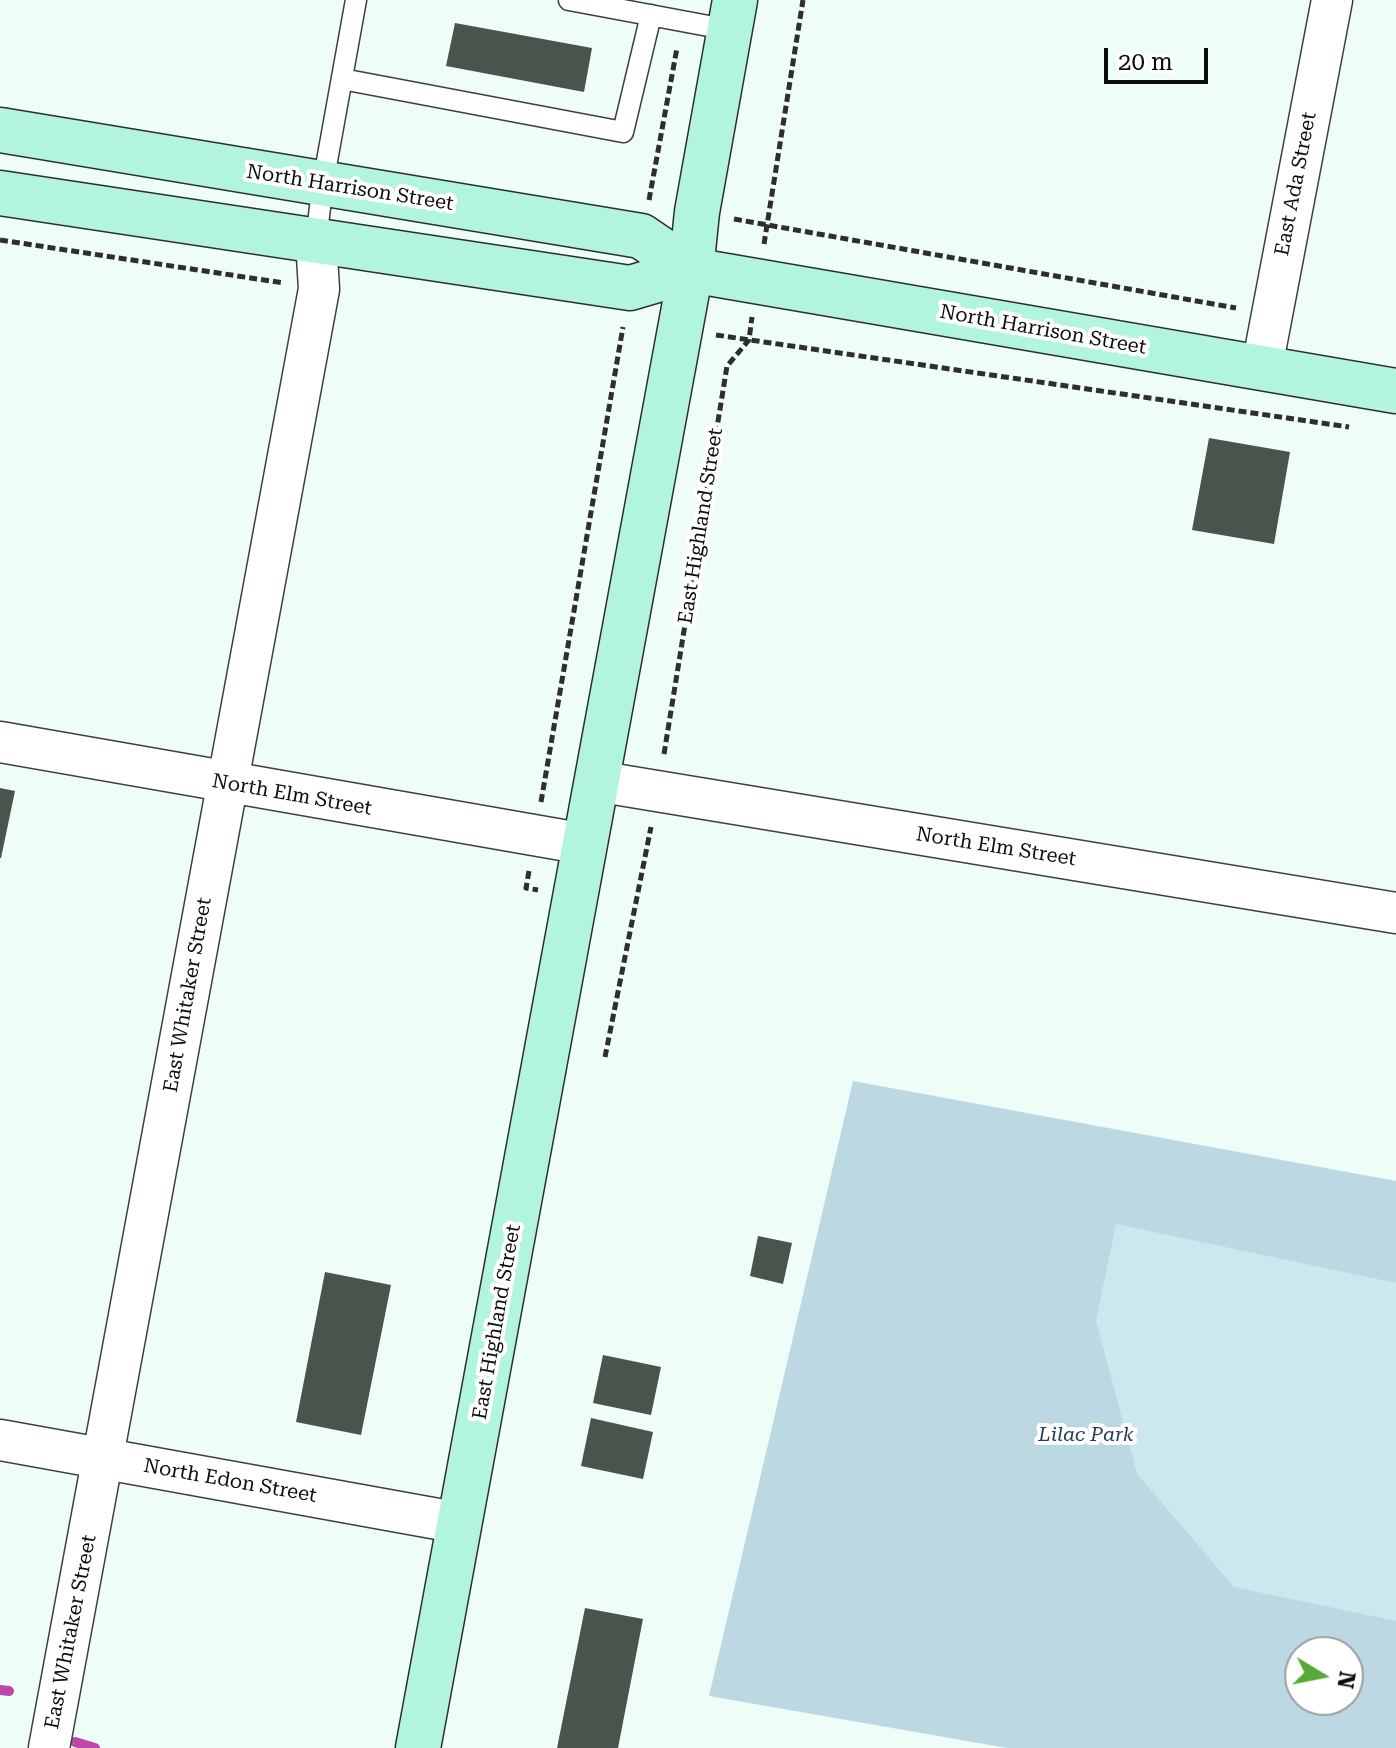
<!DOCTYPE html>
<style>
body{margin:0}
#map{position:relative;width:1396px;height:1748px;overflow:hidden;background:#eefdf7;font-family:"Roboto Serif",serif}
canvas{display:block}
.north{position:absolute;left:1284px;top:1636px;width:80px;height:80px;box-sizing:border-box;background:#fff;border:2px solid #9e9e9e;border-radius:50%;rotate:100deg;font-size:22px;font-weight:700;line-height:32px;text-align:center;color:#0c0c0c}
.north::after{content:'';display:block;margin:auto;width:28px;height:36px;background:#56ab36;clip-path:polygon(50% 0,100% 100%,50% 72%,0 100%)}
.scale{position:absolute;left:1104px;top:48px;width:104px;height:36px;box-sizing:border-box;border:4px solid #0c0c0c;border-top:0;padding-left:10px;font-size:24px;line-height:28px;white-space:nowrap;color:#0c0c0c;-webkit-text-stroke:6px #fff;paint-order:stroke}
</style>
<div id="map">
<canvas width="1396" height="1748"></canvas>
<div class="north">N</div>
<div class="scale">20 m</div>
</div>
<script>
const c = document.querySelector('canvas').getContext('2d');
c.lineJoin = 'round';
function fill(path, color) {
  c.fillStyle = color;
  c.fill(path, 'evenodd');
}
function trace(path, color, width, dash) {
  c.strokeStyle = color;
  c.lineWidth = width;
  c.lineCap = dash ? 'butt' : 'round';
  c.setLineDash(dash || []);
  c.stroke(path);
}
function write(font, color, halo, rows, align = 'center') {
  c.font = font + ' "Roboto Serif",serif';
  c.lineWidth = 8;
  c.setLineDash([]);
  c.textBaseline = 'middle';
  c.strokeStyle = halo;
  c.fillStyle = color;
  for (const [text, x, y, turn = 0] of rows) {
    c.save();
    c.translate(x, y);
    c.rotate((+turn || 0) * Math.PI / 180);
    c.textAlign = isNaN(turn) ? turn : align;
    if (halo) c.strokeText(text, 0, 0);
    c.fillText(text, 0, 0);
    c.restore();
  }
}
const green = new Path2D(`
 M853,1081L1396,1181V1748H1007L709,1696ZM1300,1652H1348V1700H1300Z`);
const pitch = new Path2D(`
 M1116,1224L1396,1283V1621L1234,1587L1137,1474L1096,1321Z`);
const stream = new Path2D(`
 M0,1690L9,1691
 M75,1742L95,1748`);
const building = new Path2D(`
 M455,23L592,48L584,92L446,66Z
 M1209,438L1290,452L1274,544L1192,530Z
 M0,788L15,791L1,858H0Z
 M758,1236L792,1243L783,1284L750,1276Z
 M325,1272L391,1285L361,1435L296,1422Z
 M603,1355L661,1367L651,1415L593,1403Z
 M591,1418L653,1432L643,1479L581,1466Z
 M585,1608L643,1619L618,1748H557Z`);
const path = new Path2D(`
 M649,200L677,48
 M734,219L1236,308
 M0,240L284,283
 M764,244L803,0
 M716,335L1349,427
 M664,754L727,366L749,340L752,317
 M541,802L623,327
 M529,871L526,888L538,890
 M605,1057L651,827`);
const lane = new Path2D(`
 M569,0L730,30
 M342,79L623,132L651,15
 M316,240L323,183L356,0`);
const street = new Path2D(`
 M1262,367L1332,0
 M0,742L585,844
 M596,781L1396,913
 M0,1440L460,1523
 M49,1748L319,289L316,240`);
const secondary = new Path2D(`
 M0,130L641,236L691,270L1396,391
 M0,193L630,288L691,270
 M418,1748L691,270L697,212L735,0`);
const streetNames = [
 ["East Ada Street",1296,184,-79],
 ["North Harrison Street",350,188,9],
 ["North Harrison Street",1043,330,10],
 ["East Highland Street",701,526,-81],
 ["North Elm Street",292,795,10],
 ["North Elm Street",996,847,9],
 ["East Whitaker Street",188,995,-80],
 ["East Highland Street",497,1322,-80],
 ["North Edon Street",230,1481,10],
 ["East Whitaker Street",71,1632,-79]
];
const parkNames = [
 ["Lilac Park",1086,1435]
];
fill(green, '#bcd9e3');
fill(pitch, '#cce8ec');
trace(stream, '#bc49a9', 10);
fill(building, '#4a544c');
trace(lane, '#3f3f3f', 23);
trace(street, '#3f3f3f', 43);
trace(secondary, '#2e2e2e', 47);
trace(path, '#2e2e2e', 5, [8, 4]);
trace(lane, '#fff', 20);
trace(street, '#fff', 40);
trace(secondary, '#b1f5de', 44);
write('20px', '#0c0c0c', '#fff', streetNames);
write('italic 20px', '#253d5c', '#fff', parkNames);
</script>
